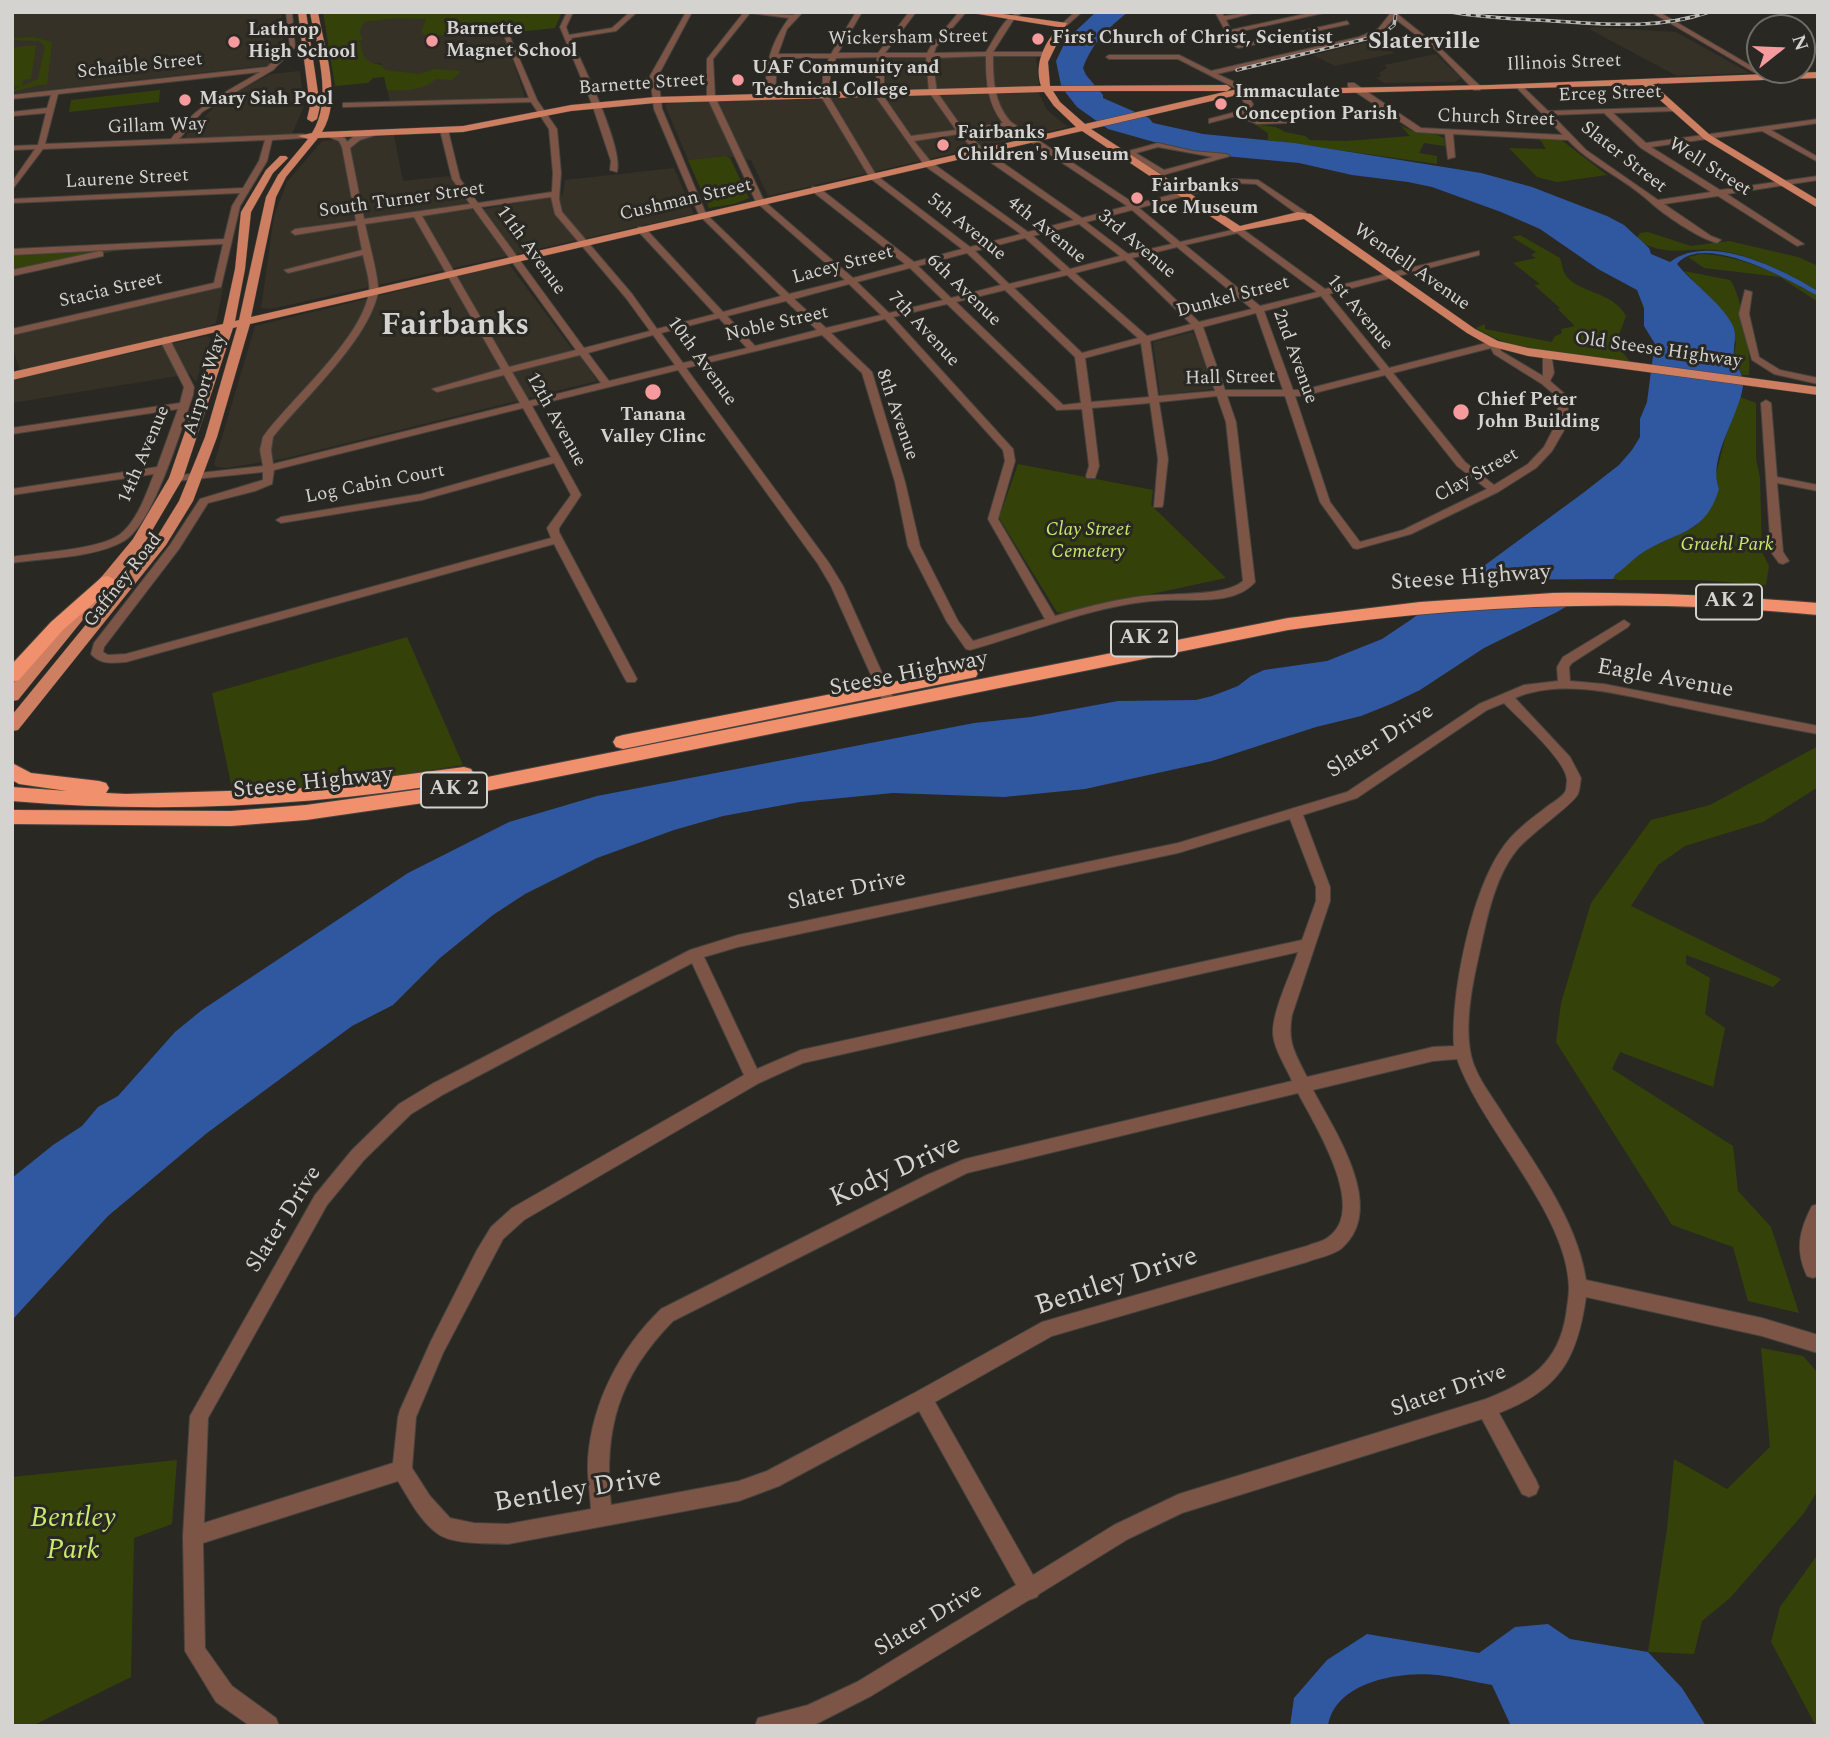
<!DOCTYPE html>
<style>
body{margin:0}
#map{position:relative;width:1830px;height:1738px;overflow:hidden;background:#2a2823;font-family:Spectral,serif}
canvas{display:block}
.frame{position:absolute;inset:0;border:14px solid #d4d3d0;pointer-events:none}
.north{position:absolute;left:1746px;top:14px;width:70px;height:70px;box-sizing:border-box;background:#2a2823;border:2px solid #6e6c68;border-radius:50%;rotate:72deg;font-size:19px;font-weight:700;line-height:28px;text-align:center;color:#d4d3d0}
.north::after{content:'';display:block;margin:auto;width:24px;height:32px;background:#f59b9e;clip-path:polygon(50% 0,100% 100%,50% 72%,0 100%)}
</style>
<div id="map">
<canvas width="1830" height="1738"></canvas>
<div class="frame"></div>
<div class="north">N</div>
</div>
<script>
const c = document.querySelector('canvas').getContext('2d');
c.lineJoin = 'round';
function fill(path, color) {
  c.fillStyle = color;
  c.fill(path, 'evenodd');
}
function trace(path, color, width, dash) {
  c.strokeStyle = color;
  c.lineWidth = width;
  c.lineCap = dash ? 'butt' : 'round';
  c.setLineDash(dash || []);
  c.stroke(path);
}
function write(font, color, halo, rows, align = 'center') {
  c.font = font + ' Spectral,serif';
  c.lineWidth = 6;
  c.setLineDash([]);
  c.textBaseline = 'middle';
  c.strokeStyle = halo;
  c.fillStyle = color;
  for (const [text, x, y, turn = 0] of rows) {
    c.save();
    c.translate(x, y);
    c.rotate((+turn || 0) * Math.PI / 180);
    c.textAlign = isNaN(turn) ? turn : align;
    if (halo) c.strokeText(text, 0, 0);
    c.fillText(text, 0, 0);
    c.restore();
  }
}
const built = new Path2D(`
 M12,12H281L284,47L270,65L12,94Z
 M352,12L499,19L525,97L390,102L381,63L362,65Z
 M1594,27L1676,32L1750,73L1677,76L1589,29Z
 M1375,40L1395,53L1335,66L1313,55Z
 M1436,54L1460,77V79L1454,82L1384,83L1376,78L1381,76L1379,73L1387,68L1384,65Z
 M890,56H1036L1039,85L1036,87L1047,110L1068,127L768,196L751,160L726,156L688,160L665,105L671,102L884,96L887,58Z
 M300,71L304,106L292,134L184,138L221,100L271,74Z
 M394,135L403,181L449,176L473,211L563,195L565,180L674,168L694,214L271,309L261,308L274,216L287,182L322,141Z
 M509,264L572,349L581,356L597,381L287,458L227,468L217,467L214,464L255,326Z
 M218,288H223L216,323L208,327L20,370L12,346V335Z
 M1193,332L1215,389L1160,395L1153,342Z
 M206,336L211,338L196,382L190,374L12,403V380Z`);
const green = new Path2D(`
 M323,12H562L555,28L487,35H426L421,32L426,19L394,18L364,22L359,32L363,40L356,41L360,42C363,58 365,62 381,65L385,70L419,74L435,69L461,71L452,80L435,79C426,91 401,91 387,90L384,77L373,78L368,83L335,86Z
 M34,37L52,42L47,85H38L12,92V90L38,79L45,46L39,41L12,40V38Z
 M36,45L31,79L23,80L22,86L12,87V48Z
 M160,90L159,102L69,112L71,100Z
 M1254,124L1276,127L1285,132L1305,136L1310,140L1346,141L1410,136L1400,125C1416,135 1430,130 1444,138L1445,146L1424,143L1419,153L1437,156V164L1268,140V133Z
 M1539,138L1560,139L1607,175L1557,182L1537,177L1509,148L1546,149Z
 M726,156L730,158L749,198L734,204L709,208L688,160Z
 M1648,232L1691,246L1729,241L1798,257L1818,266V291C1789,273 1750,254 1716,250C1685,247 1664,258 1636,239L1640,233Z
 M1520,235L1560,258C1562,263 1562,269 1565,274C1577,294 1612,290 1626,316L1616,343L1630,362C1583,355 1516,355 1476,328L1485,324V329L1552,342L1554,337L1562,333L1561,329L1575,326L1558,309L1560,308L1534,285L1540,284L1513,263L1536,258L1531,255L1536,252L1512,237Z
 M139,246L12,273V252Z
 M1701,254C1745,256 1780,275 1818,296V302L1780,277L1704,268L1688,257Z
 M1684,271L1730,280C1741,293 1752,356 1749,375H1742L1734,354L1736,344L1730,320Z
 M1740,397L1756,403V459L1760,478L1762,552L1769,566L1766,585L1700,580H1613L1615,575L1644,551L1696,526L1719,489L1715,478L1729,423Z
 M1018,464L1153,490L1151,505L1226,578L1063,613L1057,612L999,518Z
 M407,637L463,765L336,785L233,793L212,693Z
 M1818,746V787L1763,822L1685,846L1658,865L1631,906L1781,979L1773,987L1686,955V964L1710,978L1705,1014L1725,1028L1713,1087L1620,1052L1612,1069L1733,1146L1738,1191L1771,1227L1799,1313L1748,1301L1733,1247L1672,1225L1556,1042L1561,1003L1591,903L1651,820L1710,805Z
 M1761,1348L1803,1356L1818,1373V1490L1804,1513L1730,1598L1702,1621L1694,1654L1648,1652L1667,1529L1674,1459L1727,1489L1770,1447Z
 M177,1460L172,1524L134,1538L131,1677L32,1726H12V1477Z
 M1818,1554V1726H1816L1771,1642L1780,1607Z`);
const water = new Path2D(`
 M1096,12H1128C1108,28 1092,43 1083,68L1086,75L1103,95V98L1149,118L1153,123L1203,134L1294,143L1481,173L1532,187L1607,216L1624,225L1649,248L1651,254L1670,262C1709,232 1782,269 1818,291V296C1791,281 1704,231 1677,264C1692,283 1721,303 1732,324C1738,335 1733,344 1734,355C1736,366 1744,374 1743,386C1739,417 1707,458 1719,489C1706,533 1679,531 1645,551C1635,557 1625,568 1615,575L1613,580L1557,612L1484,648L1420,690L1391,704L1361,716L1316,727L1212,761L1085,789L1004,797L893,793L800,802L723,816L674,830L597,858L525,894L493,915L440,958L393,1005L352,1026L207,1133L108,1216L12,1320V1178L53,1145L82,1126L98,1107L118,1096L175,1032L202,1010L408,873L509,822L597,796L974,723L1031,717L1118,701L1196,700L1212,696L1238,686L1251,676L1264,670L1327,661L1382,639L1409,621L1583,493L1619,465L1632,450L1640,437V419L1647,402L1653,356L1656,355L1655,344L1644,326V308L1637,290L1598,269L1540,229L1501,212L1432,187L1408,182L1352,175L1299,163L1193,153L1108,129L1077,107L1066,93L1061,85L1056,61L1066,40Z
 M1548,1624L1570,1639L1648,1652L1682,1688L1706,1726H1511L1492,1685C1474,1682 1456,1677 1438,1675C1401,1671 1335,1681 1328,1726H1290L1294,1698L1327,1660L1367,1634L1479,1653L1515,1627Z`);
const pier = new Path2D(`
 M1617,579L1615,583L1580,603L1415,612L1458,580Z`);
const minor = new Path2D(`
 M286,12H292L295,47L273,70L202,112L179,139L303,134L307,136L303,138L272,140L267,161L240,206L221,287L12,335V329L214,283L223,244L12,255V249L224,239L232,206L240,193L12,203V199L243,188L259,161L265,140L43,149L12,190V182L35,149L12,150V146L38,145L46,113L12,116V112L47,108L51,95L12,99V95L267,67L290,46ZM260,72C225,93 196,105 171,139L45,144L58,94Z
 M567,12H573L566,27L569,35L612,28L630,12H637L616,31L571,38C582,64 624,148 617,172L610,170L611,161L592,104L560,27Z
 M686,12H692L658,76L662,109L706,214L789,294L845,280L756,202L707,97V59L744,12L793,15L796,12H803L787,29L778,54H831L856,12H862L838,53H878L909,12H916L885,53H927L931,46L959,12H966L936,47L934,53L986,52C995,39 1005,12 1023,12L1014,19L993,52H1044L1047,54L1044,56H993C993,81 994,103 1011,122L1135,204L1234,179L1258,180L1306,212V216H1300L1256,184L1234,183L1139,208L1180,242L1241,228L1325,289L1479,251V255L1329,294L1389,368L1494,341L1497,342L1501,351L1543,376V355L1551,353L1554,373L1550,381L1566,395L1569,418L1567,425L1552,451L1536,468L1498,492L1411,534L1357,549L1353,548L1320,502L1285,396H1227L1236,422L1255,582C1235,605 1196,599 1168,600C1100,602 1035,632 970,650L966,649L947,622L908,546L895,482L862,373L822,335L686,368L829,563L843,586L896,704L894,707L890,708L884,704L831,586L818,564L678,370L532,406L581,495L559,528V532L637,679L635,682H627L625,679L554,544L126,662C112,663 101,665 91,654L94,643L170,545L200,499L263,480V472L176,481L171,478L172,476L263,466L260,450L263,437C292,397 360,341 369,293C371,282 365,266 363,255L288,273L284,270L362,250L357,225L295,235L291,232L295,229L356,221L342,147L339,141L329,137V133L345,138L347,142L354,136L379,131L383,133L360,140L350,148L364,219L470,204L452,179L440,130L444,128L448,130L460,179L478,203L552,192L553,173L549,129L531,102L346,107H343V103L529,98L505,38L510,37L537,100L557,129L561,173L559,199L562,212L632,294L657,329L715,314L638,231V227H644L723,312L781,296L699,215L654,109L650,76ZM750,13L789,18C772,41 762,69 768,98L775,96L777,58H829L823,76L822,98L870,178L962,249L914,262L818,187H812V191L905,264L853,278L764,201L715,97L713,59ZM986,56C986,81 987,103 1003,123L963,129L937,92L932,58ZM877,57L876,97L925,166L1021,234L970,247L876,175L830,98V76L836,58ZM884,57H926L929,92L956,130L911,136L884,97ZM1007,126L1127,206L1082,218L983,149L967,133ZM959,134L977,153L1074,220L1028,232L931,162L914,141ZM551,197L555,214L626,298L650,331L584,348L481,207ZM473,208L576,350L509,367L422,216ZM1132,210L1172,244L1128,254L1086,222ZM414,217L501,369L432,389L437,392L504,375L520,403L273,464L271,450L273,437C304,398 367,342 378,293C380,281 368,239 365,224ZM1079,224L1120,256L1070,269L1033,236ZM1237,233L1317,292L1260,306L1185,245ZM1025,238L1062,271L1009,284L975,251ZM1177,247L1252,309L1199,322L1132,258ZM967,253L1001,285L951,298L918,266ZM1125,260L1191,324L1147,336L1075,273ZM910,268L943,300L889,313L857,282ZM1067,275L1138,338L1082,353L1014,288ZM849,284L881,315L826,328L794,299ZM1005,290L1075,357L1081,403L1063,405L956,302ZM1321,296L1381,370L1303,390H1293L1264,311ZM786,301L817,330L755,346L727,316ZM947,304L1057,410L1082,409L1089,466L1086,476L1087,478H1095L1099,466L1092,408L1150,403L1158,459L1154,507H1162L1163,505L1168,459L1159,402L1217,396L1226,422L1243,581C1224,598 1164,592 1136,597C1109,601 1082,608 1055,616L998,519L1015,461L1013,449L893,317ZM1256,313L1283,390H1225L1203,327ZM719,318L747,348L683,363L661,333ZM885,319L1003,450L1005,461L988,519L1045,619L973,641L958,621L920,546L905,482L872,372L831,333ZM1194,329L1215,391L1158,396L1150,341ZM653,335L675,365L609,381L588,353ZM1141,343L1149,397L1091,402L1085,358ZM1491,348L1494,354L1542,384L1556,396L1559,418L1544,447L1528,464L1494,485L1465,462L1393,373ZM580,355L601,383L529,401L512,372ZM1385,375L1457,466L1487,489L1403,530L1360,542L1330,502L1295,396H1303ZM523,408L551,457L421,494L281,517L276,520L281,523L422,500L554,463L571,495L547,528L551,538L126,654L108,655L103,652L104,647L179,549L208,503L255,491L272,484L274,470Z
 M1075,12H1082L1066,26H1062V24Z
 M1215,12H1221L1224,16L1257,12L1226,20L1231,30L1314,12H1328L1233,33L1236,38L1233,40L1226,32Z
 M1388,12L1396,13L1440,48L1480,86V90H1474L1436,50L1394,18L1382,31L1363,40L1217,74L1241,85L1253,104L1249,113L1243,114L1258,120L1291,119V123H1288L1257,124L1236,116L1209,123V119L1243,110L1245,104L1235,88L1178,59H1109L1106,57L1109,55H1179L1211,71L1359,37L1378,29L1390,14Z
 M1651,12H1659L1770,77L1764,78Z
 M1347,21L1349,24L1238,48L1235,46Z
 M1348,83H1354L1421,128L1563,135L1518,89L1521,85L1548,111L1677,107V111H1674L1613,113L1646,143L1818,119V123L1771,130L1818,157V162L1762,131L1651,147L1720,190L1818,176V180L1727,194L1804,244L1797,246L1718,196L1664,204L1711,236L1721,240L1717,243C1698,238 1663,214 1650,202C1624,178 1591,165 1568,140L1453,134L1455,157L1448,159L1445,134L1416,132L1348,87ZM1604,113L1641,148L1711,192L1658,200L1586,150L1552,115Z
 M1158,143L1193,151L1226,154L1230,156L1163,175L1125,152ZM1158,147L1213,157L1164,170L1136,153Z
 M100,251L103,252V256L12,276V270Z
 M1745,290L1752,292L1749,314L1759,357L1780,370L1818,378V384L1774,374L1752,360L1739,314Z
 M165,337L170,340L194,387L193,395C181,429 154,523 124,541C95,558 45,558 12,563V557C39,552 97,550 119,535C137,522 146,494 154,474L12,495V489L157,467L178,409L12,434V428L180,403L184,387L160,340Z
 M1766,400L1771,403L1777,477L1818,485V491L1777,483L1783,552L1789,561L1783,564L1779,563L1771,552L1761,403Z
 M1624,620L1630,624L1628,627L1572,663L1569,667L1570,681L1604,684L1818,726V734C1773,726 1729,717 1685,708C1632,698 1567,676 1515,698L1570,757L1581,778C1580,783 1580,789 1578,794C1574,804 1527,836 1516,851C1495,877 1487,918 1480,950C1473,981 1465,1018 1470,1050C1473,1072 1489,1092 1501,1111C1533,1162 1577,1219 1586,1280L1762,1318L1818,1335V1353L1762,1336L1586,1297C1577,1360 1559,1390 1499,1413L1536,1480L1539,1487L1536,1494L1529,1497L1522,1494L1482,1419L1182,1513L1128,1539L1039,1594L1037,1597L1029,1600L871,1696L818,1723L810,1726H755L758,1718L808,1705L857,1682L1016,1585L919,1411L779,1486L739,1501L508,1544C490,1543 453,1545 438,1534C420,1521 409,1499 398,1481L203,1543L205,1648L232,1686L276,1718L279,1726H250L216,1702L185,1651L183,1536L190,1416L315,1195L352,1150L399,1104L432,1084L690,950L738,935L1178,843L1347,792L1479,704L1524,685L1558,681L1557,667L1563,657ZM1504,703C1518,718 1568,762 1567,781C1566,785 1567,789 1565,792C1561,798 1550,804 1544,809C1528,821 1512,833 1501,850C1471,894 1451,993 1454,1046L1433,1047L1307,1077C1295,1053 1287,1042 1292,1015L1330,901V887L1303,815L1357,798L1487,710ZM1290,819L1316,887V901L1302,940L801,1050L757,1069L704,957L738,947L1178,853ZM1298,952C1291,974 1272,1011 1273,1034C1274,1049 1286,1067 1292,1081L965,1159L927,1175L661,1309C620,1349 592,1402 588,1459C587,1476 590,1492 591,1509L508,1524L474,1523L450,1518L430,1496L412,1468L416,1417L443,1353L503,1239L524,1220L759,1083L803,1063ZM692,963L744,1075L512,1208L491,1227L477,1250L431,1341L400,1410L398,1417L393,1463L204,1523L208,1418L327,1205L364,1160L411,1114L444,1094ZM1457,1059C1482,1130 1568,1214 1569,1288C1569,1297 1567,1306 1566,1315C1558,1364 1529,1382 1486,1399L1179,1494L1114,1525L1033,1575L935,1402L1052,1336L1307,1262C1317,1258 1334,1255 1342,1248C1388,1208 1334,1130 1313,1090L1433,1061ZM1298,1093C1314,1124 1370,1211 1327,1238C1322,1242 1313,1243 1307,1246L1042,1322L916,1392L767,1471L739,1481L611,1505C603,1429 619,1376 673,1321L967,1173Z
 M1818,1204V1276L1813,1278L1807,1276C1795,1250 1799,1231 1812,1206Z`);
const major = new Path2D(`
 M298,12H306L320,106L317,119L312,122L307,119L310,106Z
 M310,12H318C324,48 343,99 322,132L463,126L571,105L655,97L1041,86C1034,63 1044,45 1058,27L966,12H989L1067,23L1048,62L1050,86L1227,85L1231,88L1227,91H1053L1060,102L1085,124L1233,90L1490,85L1818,72V78L1653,84L1710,135L1818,200V208L1704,139L1643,85L1233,96L1091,129L1240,226L1298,212L1311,214L1475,329L1498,341L1528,348L1818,387V395L1528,356L1490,346L1467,333L1304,219L1234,232L1082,131L250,324L217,437L193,501L166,545L18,730L12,731V715L155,540L179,501L205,437L237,327L233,328L183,478L144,544L18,700L12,701V685L133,539L169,478L220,331L12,380V372L223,324L235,269L241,212L266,170L280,156H286L288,158L273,173L251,212L245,269L235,321L239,320L266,197L278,175L308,139L298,136L312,133C334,99 316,49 310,12ZM1044,92L1054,106L1076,127L251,317L276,197L286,177L318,138L463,132L571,111L655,103Z`);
const highway = new Path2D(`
 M108,576L117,581L114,585L63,630L19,680L12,682V664L51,622L102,577Z
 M1553,593C1641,592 1729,596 1818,603V615C1638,598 1467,604 1288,630L437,801L306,820L231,826L12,824V810L231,811L306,805L437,787L1288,618L1420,602Z
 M969,667L976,669L978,673L976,677L623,749L616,747L613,742L616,737L623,735Z
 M12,763L31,773L99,781L106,783L109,788L106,793L126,794L295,789L464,767L471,769L474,774L471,779L464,781C313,806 165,814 12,801V787L67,791L19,784L12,780Z`);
const rail = new Path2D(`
 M1451,12C1485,18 1519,19 1553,21C1607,24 1657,30 1709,12
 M1237,70L1382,35L1394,25L1396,12`);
const markers = [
 [1038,39,7,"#f59b9e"],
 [432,41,7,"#f59b9e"],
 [234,42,7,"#f59b9e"],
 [738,80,7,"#f59b9e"],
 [185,100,7,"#f59b9e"],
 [1221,104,7,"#f59b9e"],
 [943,145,7,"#f59b9e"],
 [1137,198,7,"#f59b9e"],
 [653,392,9,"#f59b9e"],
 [1461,412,9,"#f59b9e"]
];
const farPoinames = [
 ["Barnette",446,30],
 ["Magnet School",446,52],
 ["Lathrop",248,31],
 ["High School",248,53],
 ["First Church of Christ, Scientist",1052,39],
 ["UAF Community and",752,69],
 ["Technical College",752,91],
 ["Immaculate",1235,93],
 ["Conception Parish",1235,115],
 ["Mary Siah Pool",199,100],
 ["Fairbanks",957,134],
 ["Children's Museum",957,156],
 ["Fairbanks",1151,187],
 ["Ice Museum",1151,209],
 ["Chief Peter",1477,401],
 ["John Building",1477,423],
 ["Tanana",653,416,"center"],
 ["Valley Clinc",653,438,"center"]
];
const farStreetnames = [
 ["Wickersham Street",908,39,-1],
 ["Illinois Street",1564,64,-2],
 ["Schaible Street",140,67,-6],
 ["Barnette Street",642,85,-4],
 ["Erceg Street",1610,95,-2],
 ["Church Street",1496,119,2],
 ["Gillam Way",157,127,-2],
 ["Slater Street",1623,158,38],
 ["Well Street",1709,168,32],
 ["Laurene Street",127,180,-3],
 ["South Turner Street",402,201,-8],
 ["Cushman Street",686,201,-13],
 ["5th Avenue",966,228,39],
 ["4th Avenue",1046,231,39],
 ["3rd Avenue",1136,245,40],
 ["11th Avenue",530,251,54],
 ["Lacey Street",843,266,-15],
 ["Wendell Avenue",1411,268,35],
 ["Stacia Street",111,291,-13],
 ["6th Avenue",963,291,44],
 ["Dunkel Street",1233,298,-15],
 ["1st Avenue",1359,313,50],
 ["Noble Street",777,325,-13],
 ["7th Avenue",923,330,47],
 ["Old Steese Highway",1658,351,8],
 ["2nd Avenue",1294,357,70],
 ["10th Avenue",701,362,54],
 ["Hall Street",1230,379,-1],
 ["Airport Way",206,385,-73],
 ["8th Avenue",896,415,71],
 ["12th Avenue",555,420,61],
 ["14th Avenue",145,455,-67],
 ["Clay Street",1477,476,-29],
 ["Log Cabin Court",375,485,-11],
 ["Gaffney Road",124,581,-52]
];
const farParknames = [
 ["Clay Street",1088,531],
 ["Cemetery",1088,553],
 ["Graehl Park",1727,546]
];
const shields = [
 [1729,602,66],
 [1144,639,66],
 [454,790,66]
];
const shieldNames = [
 ["AK 2",1729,602],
 ["AK 2",1144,639],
 ["AK 2",454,790]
];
const streetNames = [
 ["Steese Highway",1471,579,-4],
 ["Steese Highway",909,675,-11],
 ["Eagle Avenue",1665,680,10],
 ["Slater Drive",1381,742,-32],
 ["Steese Highway",313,784,-6],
 ["Slater Drive",847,892,-12],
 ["Slater Drive",285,1220,-58],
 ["Slater Drive",1449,1392,-19],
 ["Slater Drive",929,1621,-31]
];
const farDistrictnames = [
 ["Slaterville",1424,43]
];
const nearStreetnames = [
 ["Kody Drive",896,1173,-24],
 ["Bentley Drive",1117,1283,-18],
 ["Bentley Drive",578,1492,-9]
];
const nearParknames = [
 ["Bentley",73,1521],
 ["Park",73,1553]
];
const farTownnames = [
 ["Fairbanks",455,328]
];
fill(built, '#353126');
fill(green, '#344209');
fill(water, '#3058a1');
fill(pier, '#2a2823');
trace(minor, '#45433f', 2);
trace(major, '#45433f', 1);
trace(highway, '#45433f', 2);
fill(minor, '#7c5546');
fill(major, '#cf7f61');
fill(highway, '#f0906c');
trace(rail, '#bab9b6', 3.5);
trace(rail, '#2a2823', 2, [5]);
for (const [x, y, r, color] of markers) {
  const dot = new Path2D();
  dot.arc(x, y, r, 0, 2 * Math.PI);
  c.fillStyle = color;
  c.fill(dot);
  trace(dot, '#2a2823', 2.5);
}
write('bold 19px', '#d4d3d0', '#2a2823', farPoinames, 'left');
write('19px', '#d4d3d0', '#2a2823', farStreetnames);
write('italic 19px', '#c8eb6d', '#2a2823', farParknames);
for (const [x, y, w] of shields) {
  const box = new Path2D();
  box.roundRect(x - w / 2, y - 17.5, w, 35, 5);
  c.fillStyle = '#2a2823';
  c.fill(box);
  trace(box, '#d4d3d0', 2);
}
write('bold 21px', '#d4d3d0', null, shieldNames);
write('23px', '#d4d3d0', '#2a2823', streetNames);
write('bold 24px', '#d4d3d0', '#2a2823', farDistrictnames);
write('28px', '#d4d3d0', '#2a2823', nearStreetnames);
write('italic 28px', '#c8eb6d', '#2a2823', nearParknames);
write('bold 32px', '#d4d3d0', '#2a2823', farTownnames);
</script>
